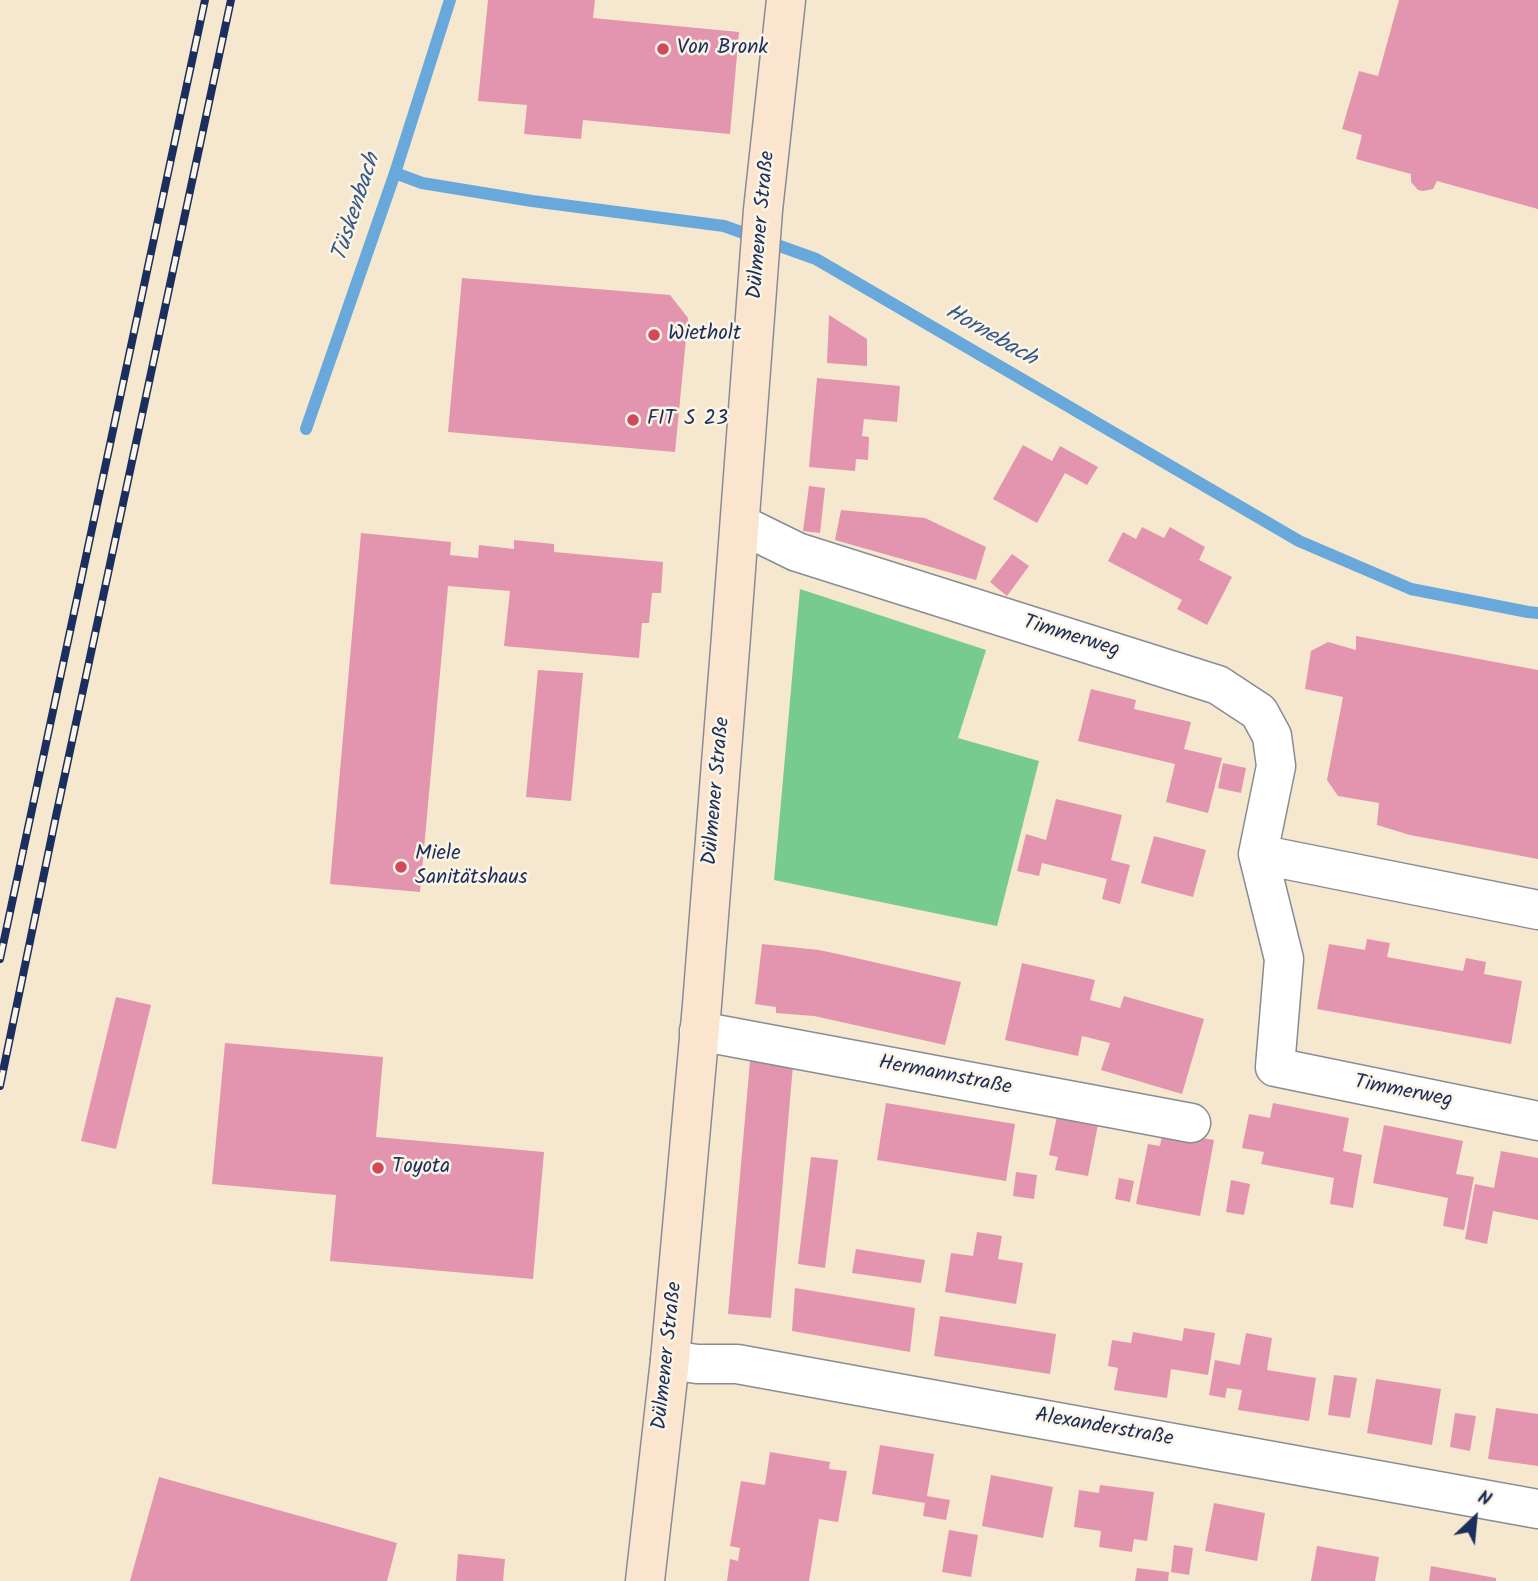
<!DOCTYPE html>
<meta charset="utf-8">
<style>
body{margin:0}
#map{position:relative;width:1538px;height:1581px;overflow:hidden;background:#f5e8ce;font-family:Kalam,sans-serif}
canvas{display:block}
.north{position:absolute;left:1440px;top:1483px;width:70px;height:70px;-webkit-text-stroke:5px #fcf5e5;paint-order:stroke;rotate:26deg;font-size:19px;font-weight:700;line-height:28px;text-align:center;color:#1b2f5e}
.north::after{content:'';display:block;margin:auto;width:24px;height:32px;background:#1b2f5e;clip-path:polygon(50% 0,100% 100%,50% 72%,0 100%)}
</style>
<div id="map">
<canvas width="1538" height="1581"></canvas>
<div class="north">N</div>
</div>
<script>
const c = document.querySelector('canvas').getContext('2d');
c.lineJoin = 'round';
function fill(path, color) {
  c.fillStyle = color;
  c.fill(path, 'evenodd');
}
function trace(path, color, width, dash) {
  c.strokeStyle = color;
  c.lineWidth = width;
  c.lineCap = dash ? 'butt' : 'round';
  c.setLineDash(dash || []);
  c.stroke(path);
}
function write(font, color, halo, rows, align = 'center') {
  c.font = font + ' Kalam,sans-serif';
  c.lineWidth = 5;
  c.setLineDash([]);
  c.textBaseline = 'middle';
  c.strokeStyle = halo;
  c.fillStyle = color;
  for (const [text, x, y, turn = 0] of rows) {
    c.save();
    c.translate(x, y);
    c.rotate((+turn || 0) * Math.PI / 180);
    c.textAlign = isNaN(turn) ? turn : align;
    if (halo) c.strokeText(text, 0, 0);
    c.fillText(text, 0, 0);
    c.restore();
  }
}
const green = new Path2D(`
 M800,589L986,650L958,738L1039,761L997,926L774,880Z`);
const stream = new Path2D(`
 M395,173L422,183L532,201L724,226L816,259L1299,541L1411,589L1528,612L1538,613
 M306,429L395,173L450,0`);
const building = new Path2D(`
 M488,0H595L593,18L739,32L730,134L583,120L581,139L524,134L527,105L478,101Z
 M1399,0H1538V209L1437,181L1433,189L1423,191L1418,190L1411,182V174L1356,159L1362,135L1342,129L1359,71L1378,76Z
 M462,278L670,295L688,318L675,452L448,432Z
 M829,315L867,339V366L827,363Z
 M817,378L900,386L897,422L864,419L862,436L869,437L868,460L856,459L855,471L809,467Z
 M1023,445L1052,461L1060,446L1098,467L1087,485L1065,473L1037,523L993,499Z
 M809,486L825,488L820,533L803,531Z
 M841,510L925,518L986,547L976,580L835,540Z
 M1142,527L1164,538L1170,527L1205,547L1199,560L1232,577L1207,625L1177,609L1182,600L1108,561L1123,532L1136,539Z
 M361,533L451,542L450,555L478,558L479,545L514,549V540L554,544V552L663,562L661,593H652L649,623H642L639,658L504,646L510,591L448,586L420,892L330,884Z
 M1012,554L1029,566L1007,596L990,582Z
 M1356,636L1538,670V859L1410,835L1377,825L1379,803L1338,796L1327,780L1343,697L1305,689L1311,651L1328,642L1356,650Z
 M538,670L583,673L571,801L526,797Z
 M1091,689L1136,700L1134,709L1191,722L1184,749L1222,758L1208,813L1166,802L1175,764L1078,741Z
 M1223,763L1246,768L1241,793L1218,788Z
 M1056,799L1122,815L1111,860L1130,865L1120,904L1102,899L1107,879L1042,863L1039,876L1017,871L1026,834L1046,840Z
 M1154,836L1206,850L1193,897L1141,883Z
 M1367,939L1390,943L1387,957L1463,971L1466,958L1486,962L1484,974L1522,981L1511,1044L1317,1009L1329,944L1365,950Z
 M762,944L819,950L847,956L961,982L945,1045L814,1016L776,1013V1007L755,1004Z
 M1022,963L1095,980L1090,1000L1120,1008L1124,996L1204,1019L1182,1094L1101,1070L1110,1043L1082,1036L1078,1056L1005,1040Z
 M116,997L151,1005L116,1149L81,1141Z
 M225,1043L383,1057L376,1137L544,1152L533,1279L330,1261L336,1195L212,1184Z
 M750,1061L793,1065L771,1318L728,1314Z
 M886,1103L1015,1124L1006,1181L877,1160Z
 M1273,1103L1349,1118L1343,1151L1362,1155L1353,1208L1330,1204L1334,1178L1261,1164L1264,1152L1242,1148L1249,1114L1270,1118Z
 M1058,1111L1099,1119L1088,1176L1055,1170L1058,1157L1049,1155Z
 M1384,1125L1463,1141L1456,1174L1474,1177L1464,1230L1443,1226L1448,1198L1373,1183Z
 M1163,1131L1214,1140L1200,1216L1136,1204L1148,1144L1160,1146Z
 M1501,1151L1538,1158V1220L1493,1211L1487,1244L1465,1239L1475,1184L1494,1188Z
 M811,1157L838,1160L825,1268L798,1264Z
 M1016,1172L1037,1175L1034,1199L1013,1196Z
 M1119,1178L1134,1181L1130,1202L1115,1199Z
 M1231,1180L1250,1184L1244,1215L1226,1212Z
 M977,1232L1002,1236L998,1259L1023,1263L1016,1304L945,1292L951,1253L973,1256Z
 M856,1249L925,1260L921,1283L852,1273Z
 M795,1288L915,1308L910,1352L792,1331Z
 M940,1316L1056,1334L1050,1374L934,1356Z
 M1184,1328L1215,1333L1208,1375L1171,1369L1167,1398L1114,1390L1118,1368L1108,1366L1112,1340L1131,1343L1133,1332L1182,1341Z
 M1246,1333L1272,1338L1267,1370L1316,1378L1309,1421L1238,1410L1242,1390L1227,1388L1225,1398L1209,1395L1215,1360L1240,1365Z
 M1334,1375L1357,1378L1350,1418L1328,1415Z
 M1376,1379L1441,1389L1432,1445L1367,1433Z
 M1496,1408L1538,1414V1466L1488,1459Z
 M1455,1413L1476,1416L1470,1451L1450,1447Z
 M880,1445L934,1454L927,1496L950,1500L946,1520L923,1516L925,1503L872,1494Z
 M770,1452L830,1462L829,1469L847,1471L838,1522L819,1519L809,1581H727L730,1559L738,1561L740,1548L730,1546L741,1481L765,1485Z
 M991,1475L1053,1487L1043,1538L982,1526Z
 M159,1477L397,1543L387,1581H130Z
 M1100,1485L1154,1492L1147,1541L1134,1539L1132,1552L1099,1547L1101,1531L1074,1527L1079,1490L1099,1493Z
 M1214,1503L1265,1513L1257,1561L1205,1551Z
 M949,1530L978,1535L971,1577L942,1572Z
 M1174,1545L1193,1548L1189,1575L1171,1572Z
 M1317,1546L1379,1557L1375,1581H1311Z
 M458,1554L505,1559L503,1581H456Z
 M1431,1566L1496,1578V1581H1429Z
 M1137,1568L1169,1572L1168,1581H1135Z`);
const street = new Path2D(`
 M740,524L797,552L1218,685L1259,712L1272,736L1276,766L1258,854L1284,959L1275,1067L1538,1121
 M1258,854L1538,910
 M699,1031L1191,1123
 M670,1360L697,1364H737L1538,1509`);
const secondary = new Path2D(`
 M645,1581L670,1360L702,1005L731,636L763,210L786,0`);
const rail = new Path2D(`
 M0,959L205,0
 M0,1086L56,816L231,0`);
const markers = [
 [663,49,7,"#d1495b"],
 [654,335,7,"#d1495b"],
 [633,420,7,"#d1495b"],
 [401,867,7,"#d1495b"],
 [378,1168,7,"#d1495b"]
];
const poiNames = [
 ["Von Bronk",677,49],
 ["Wietholt",668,335],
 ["FIT S 23",647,420],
 ["Miele",415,855],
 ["Sanitätshaus",415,879],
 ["Toyota",392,1168]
];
const streetNames = [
 ["Dülmener Straße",763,225,-85],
 ["Timmerweg",1071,638,17],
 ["Dülmener Straße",718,791,-85],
 ["Hermannstraße",945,1077,11],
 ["Timmerweg",1403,1093,11],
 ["Dülmener Straße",669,1356,-84],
 ["Alexanderstraße",1104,1429,10]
];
const waterNames = [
 ["Tüskenbach",358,208,-72],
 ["Hornebach",990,337,30]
];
fill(green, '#78cb8e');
trace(stream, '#68a8db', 12);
fill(building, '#e395b0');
trace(street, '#888c96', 41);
trace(secondary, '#888c96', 41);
trace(street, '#fff', 38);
trace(secondary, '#fbe5cf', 38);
trace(rail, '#1b2f5e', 8);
trace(rail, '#fcf5e5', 5, [16]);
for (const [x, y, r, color] of markers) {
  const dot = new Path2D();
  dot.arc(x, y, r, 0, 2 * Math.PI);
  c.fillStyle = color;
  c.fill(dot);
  trace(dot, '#fcf5e5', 2.5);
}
write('21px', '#1b2f5e', '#fcf5e5', poiNames, 'left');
write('21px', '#1b2f5e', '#fcf5e5', streetNames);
write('italic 23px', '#36598a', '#fcf5e5', waterNames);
</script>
